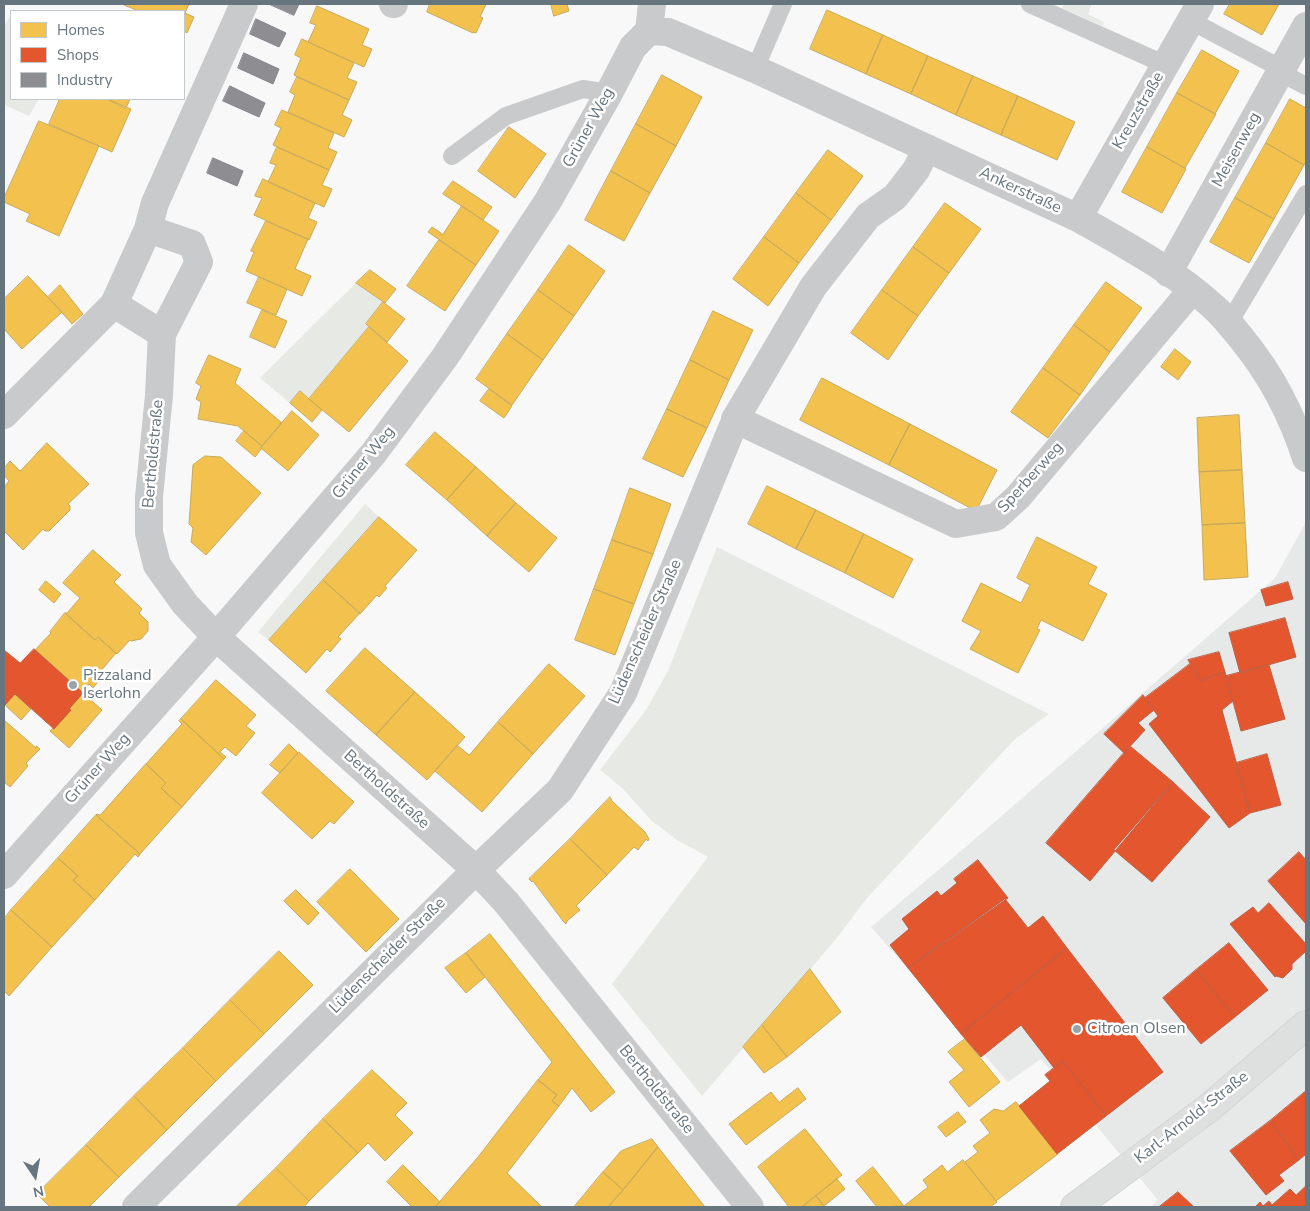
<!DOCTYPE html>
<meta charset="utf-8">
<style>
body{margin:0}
#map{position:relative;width:1310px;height:1211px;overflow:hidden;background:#f8f8f8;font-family:"Nunito Sans",sans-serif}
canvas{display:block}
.frame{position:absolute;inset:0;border:5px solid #66757e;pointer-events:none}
.legend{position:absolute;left:10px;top:10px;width:175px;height:90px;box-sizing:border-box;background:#fff;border:1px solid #c2c8cb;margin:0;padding:6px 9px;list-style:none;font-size:15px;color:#66757e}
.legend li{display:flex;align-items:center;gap:10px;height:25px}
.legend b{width:25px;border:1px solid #c2c8cb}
.north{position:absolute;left:10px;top:1151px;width:50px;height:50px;-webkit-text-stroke:4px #fff;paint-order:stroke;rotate:168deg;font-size:14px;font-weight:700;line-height:20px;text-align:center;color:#66757e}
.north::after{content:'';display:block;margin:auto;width:18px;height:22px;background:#66757e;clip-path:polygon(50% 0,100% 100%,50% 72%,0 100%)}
</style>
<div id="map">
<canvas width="1310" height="1211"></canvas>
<div class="frame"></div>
<ul class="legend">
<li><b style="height:14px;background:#f2c14e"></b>Homes</li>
<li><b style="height:14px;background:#e4572e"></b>Shops</li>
<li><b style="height:14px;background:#8d8d92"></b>Industry</li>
</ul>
<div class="north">N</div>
</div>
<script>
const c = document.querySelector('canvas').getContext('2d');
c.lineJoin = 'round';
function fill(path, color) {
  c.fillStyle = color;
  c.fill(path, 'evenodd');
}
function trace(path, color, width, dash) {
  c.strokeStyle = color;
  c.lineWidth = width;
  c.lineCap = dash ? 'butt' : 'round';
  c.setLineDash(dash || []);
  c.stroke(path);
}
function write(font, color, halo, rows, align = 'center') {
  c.font = font + ' "Nunito Sans",sans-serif';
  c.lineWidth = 5;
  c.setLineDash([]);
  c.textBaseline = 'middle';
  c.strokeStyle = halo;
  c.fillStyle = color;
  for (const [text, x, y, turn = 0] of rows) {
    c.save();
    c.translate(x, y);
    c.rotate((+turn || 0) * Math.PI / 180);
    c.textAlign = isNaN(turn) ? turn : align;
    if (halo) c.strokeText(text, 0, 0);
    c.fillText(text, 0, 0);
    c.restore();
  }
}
const built = new Path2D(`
 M1306,522V1206L1305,1207H1150L1158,1200L1041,1059L1008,1082L871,927L982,833L1275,578Z`);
const green = new Path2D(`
 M1064,4H1092L1088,14L1104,22L1103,26L1062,8Z
 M11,15V99H39L29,116L4,105V25Z
 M356,283L383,302L366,324L369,327L309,399L300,391L290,403L260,378Z
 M365,504L379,517L269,640L258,632Z
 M717,547L1049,714L1015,739L867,898L836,939L702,1096L612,984L708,857L677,840L652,821L621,787L600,770L646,710L668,671Z`);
const homes = new Path2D(`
 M122,4H189L185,13L194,17L187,33L184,31V11H139Z
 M430,4H486L480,17L483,18L476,33L473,32V33L427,12Z
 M551,4H567L569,11L554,16Z
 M1230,4H1279L1262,35L1224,14Z
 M317,6L369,29L362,45L372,49L364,67L308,42L316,25L310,23Z
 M827,10L883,35L866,74L810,49Z
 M883,35L928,56L911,94L866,74Z
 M302,39L354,63L347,78L357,82L349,100L294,75L301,58L295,55Z
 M1202,50L1239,71L1215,114L1177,93Z
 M928,56L973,76L956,115L911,94Z
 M662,75L702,97L676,146L636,124Z
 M973,76L1018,96L1001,135L956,115Z
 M297,77L349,100L342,115L352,120L344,137L288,112L295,95L290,92Z
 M1177,93L1216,114L1185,168L1147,147Z
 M1018,96L1075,122L1057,160L1001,135Z
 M60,99H107L131,109L112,152L49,124Z
 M107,99H130L126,108Z
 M1290,99L1306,108V161L1304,165L1266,143Z
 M282,110L334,133L328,148L337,152L329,170L273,145L281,128L275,125Z
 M39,121L99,146L59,236L26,221L30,214L4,202V198Z
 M636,124L676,146L650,193L611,171Z
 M509,127L546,154L515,198L478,171Z
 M1266,143L1304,165L1274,219L1235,198Z
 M277,147L329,170L322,185L332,189L324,207L268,182L276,165L270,163Z
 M1147,147L1186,169L1162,213L1122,192Z
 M828,150L863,176L831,220L796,193Z
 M611,171L650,193L624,241L585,220Z
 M263,179L315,203L308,218L317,222L309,240L254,215L262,198L255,196Z
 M453,181L492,207L483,220L443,194Z
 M796,193L831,220L799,263L764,237Z
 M1235,198L1274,219L1249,263L1210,242Z
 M945,203L981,229L949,273L913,247Z
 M462,206L499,231L476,265L428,232L432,227L441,233L442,235Z
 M266,221L308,239L295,269L311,276L302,296L246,271L254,252L251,251Z
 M764,237L799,263L768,306L733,279Z
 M439,240L476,265L445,311L407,286Z
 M569,245L605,271L574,316L538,290Z
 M913,247L949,273L918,316L882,290Z
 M370,270L396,289L385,303L356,283Z
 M28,276L62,312L22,349L4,329V299Z
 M259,277L287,289L276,315L247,303Z
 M1106,282L1142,308L1110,352L1074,325Z
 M60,285L83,314L72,324L48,297Z
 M538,290L574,316L543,360L507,334Z
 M882,290L918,316L888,360L851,333Z
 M383,302L405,319L387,342L366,324Z
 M262,310L287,321L275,348L250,337Z
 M713,311L753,330L729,380L690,360Z
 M1074,325L1110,352L1080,395L1043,368Z
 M369,327L408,361L349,432L309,399Z
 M507,334L543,360L512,405L476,379Z
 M1175,349L1191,362L1178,380L1161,367Z
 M209,355L241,369L235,383L282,423L262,446L238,426L198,419L201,402L196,399L201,386L196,383Z
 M690,360L729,380L707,428L667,409Z
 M1043,368L1080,395L1048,438L1011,412Z
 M822,378L910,424L889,465L800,420Z
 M489,389L512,406L504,418L480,401Z
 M300,391L322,410L312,422L290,403Z
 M667,409L707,428L683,477L643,459Z
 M292,411L319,435L288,471L261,448Z
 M1239,415L1242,470L1199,472L1197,418Z
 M910,424L997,470L976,511L889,465Z
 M244,431L262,446V448L255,457L236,441Z
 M435,432L476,467L447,500L406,465Z
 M47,443L89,484L68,504L70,506V510L49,531H45L43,529L23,550L4,531V487L9,481L4,475V468L10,461L20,471Z
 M205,456L221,457L261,493L206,555L191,542L193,528L189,524L193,465Z
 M476,467L516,503L487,536L447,500Z
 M1242,470L1245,523L1202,525L1199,472Z
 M767,486L816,510L796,549L748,524Z
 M630,488L671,504L653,554L612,540Z
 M516,503L557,538L529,572L487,536Z
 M816,510L864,534L845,573L796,549Z
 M379,517L417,550L385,586L387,588L379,597L377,595L360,614L323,580Z
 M1245,523L1248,577L1204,580L1202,525Z
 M864,534L913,559L893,598L845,573Z
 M1037,537L1097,567L1088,584L1107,594L1083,641L1041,620L1037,629L1040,630L1018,673L970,649L981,631L962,621L981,583L1021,603L1030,585L1017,578Z
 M612,540L653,554L634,604L594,589Z
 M93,550L121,575L114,582L142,609L139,613L148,622V631L141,639L131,641L130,640L117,654L98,637L95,640L65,613H67L80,598L63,583Z
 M323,580L360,613L338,637L341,639L330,652L327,649L306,673L269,640Z
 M46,581L61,594L54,603L39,590Z
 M594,589L634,604L615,655L575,640Z
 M65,613L95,640L98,637L116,653L100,672L103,675L93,688L89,684L82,692L35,650L51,633L50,632Z
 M365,648L415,692L376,735L326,691Z
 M549,664L585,696L533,754L498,722Z
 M216,680L256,715L246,726L255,733L236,756L225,747L220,752L226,757L224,759L181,719Z
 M415,692L465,737L427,780L376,735Z
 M83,693L102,710L69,748L50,731L71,710L69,709Z
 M15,694L31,709L21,720L5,705Z
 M181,719L224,759L182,807L161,788L166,783L146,764L182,724L179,721Z
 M4,720L36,748V746L40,749L26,763L28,766L10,787L4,782Z
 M498,722L533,754L482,812L435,771L457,745L469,755Z
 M289,744L298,753L280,773L270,765Z
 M299,752L354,802L334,824L330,821L312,839L262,793Z
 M146,764L166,783L161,788L182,807L140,854L96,815L97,814L100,815Z
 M610,797L612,801L645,832L649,839L648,841L646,839L638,850L634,847L607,875L570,839Z
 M96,815L140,854L138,857L135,854L95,900L73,880L78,876L58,858Z
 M570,839L607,875L576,906L580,910L567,921L566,924L563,921L533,881L532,882L529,879Z
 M58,858L78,876L73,880L95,900L52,947L11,910Z
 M350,869L399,919L366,952L317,902Z
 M296,890L319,913L308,925L284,901Z
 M11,910L52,947L9,996L4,991V919Z
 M490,934L615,1092L591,1112L572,1088L559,1106L552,1101L557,1095L538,1080L552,1062L466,953Z
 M279,951L313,985L264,1034L230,1000Z
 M466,953L485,977L466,993L445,968Z
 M810,969L841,1012L787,1057L762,1025Z
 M230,1000L264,1034L216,1081L183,1048Z
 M762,1025L787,1057L764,1073L743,1047Z
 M965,1039L1000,1082L969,1107L949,1082L964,1070L948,1052Z
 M183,1048L216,1081L167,1130L134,1096Z
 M372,1070L407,1103L395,1115L413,1133L385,1161L368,1143L358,1153L323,1119Z
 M538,1080L557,1095L552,1101L559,1106L507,1173L542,1207H435L478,1157Z
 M798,1088L806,1099L746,1145L729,1124L771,1092L779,1102Z
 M134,1096L167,1130L119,1177L86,1145Z
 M1016,1102L1058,1154L996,1201L965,1162L978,1152L973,1146L990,1133L980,1120L994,1109L1003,1111Z
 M958,1112L966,1122L946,1137L938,1127Z
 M323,1119L358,1153L309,1201L276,1168Z
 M805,1129L842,1175L802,1207H789L758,1167Z
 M652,1139L658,1147L623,1190L603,1172L621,1151Z
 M86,1145L119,1177L89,1207H50L37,1194Z
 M658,1147L705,1207H608L623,1190Z
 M963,1160L997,1202L990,1207H905L904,1206L928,1187L923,1180L942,1165L947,1172Z
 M403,1165L440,1202L435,1207H412L387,1182Z
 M873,1167L904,1206L877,1207L856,1181Z
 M276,1168L309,1201L304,1207H236Z
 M603,1172L623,1190L608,1207H574Z
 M837,1179L845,1189L824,1206L816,1196Z
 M816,1196L824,1206L822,1207H802Z`);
const shops = new Path2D(`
 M1288,582L1293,599L1266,606L1261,590Z
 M1285,618L1296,657L1240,673L1229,633Z
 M34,649L83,693L69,709L71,710L54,729L15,694L5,705L4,704L5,703L4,701V650L20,663Z
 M1219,652L1225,672L1210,677L1202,682L1188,660Z
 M1190,664L1202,682L1210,677L1225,672L1233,701L1222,710L1250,813L1229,828L1149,724L1158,716L1145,698Z
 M1269,665L1285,719L1241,731L1226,676Z
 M1143,695L1154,710L1138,723L1145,730L1124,753L1104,734Z
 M1130,746L1173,782L1090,881L1046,843Z
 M1267,754L1281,805L1250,813L1236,763Z
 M1173,782L1210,817L1152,882L1114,850Z
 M1299,852L1306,860V924L1268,881Z
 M978,860L1008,898L908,968L890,945L909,929L902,919L937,891L941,896L957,883L954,879Z
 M1005,899L1028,928L1043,916L1067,948L961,1034L908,968Z
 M1269,903L1306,944V951L1292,964V969L1283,978L1276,976L1275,977L1230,924L1253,907L1258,913Z
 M1229,943L1268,990L1235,1017L1196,970Z
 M1067,948L1163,1072L1106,1116L1063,1061L1054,1068L1021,1025L981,1057L961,1034Z
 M1196,970L1235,1017L1201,1044L1163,998Z
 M1063,1061L1106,1116L1057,1154L1019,1106L1050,1081L1045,1075Z
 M1306,1091V1154L1299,1160L1270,1121Z
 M1270,1121L1299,1160L1279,1175L1284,1181L1266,1195L1230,1151Z
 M1306,1186V1205L1304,1207H1255L1260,1202L1263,1206L1269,1201L1272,1205L1290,1189L1296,1195Z
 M1178,1192L1194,1207H1159Z`);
const industry = new Path2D(`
 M269,4H299L294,15Z
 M256,19L286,33L279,47L250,34Z
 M244,53L279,69L273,84L238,68Z
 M230,86L265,103L259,117L223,101Z
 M213,158L243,171L237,186L207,173Z`);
const lane = new Path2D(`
 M1030,4L1166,65
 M1191,21L1282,69L1291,78L1306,86
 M755,69L783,4
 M452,156L506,116L583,89L609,93
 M1229,323L1306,194`);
const street = new Path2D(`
 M393,4H394
 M649,31L668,32L755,69L1078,218C1126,245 1176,272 1217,310C1226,319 1234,329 1242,339C1272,376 1291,413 1306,458
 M1078,218L1200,4
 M148,229L155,203L244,4
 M1168,273L1306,26
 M162,334L199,262L192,244L148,229L114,304L162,334L159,395L149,497V533L157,565L185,604L216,637L476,870L506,902L750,1207
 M4,415L114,304
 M735,419L956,524L996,517L1018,497L1192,290
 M4,875L216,637L373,454L445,357L548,201L609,93L633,47L649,31L652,4
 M136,1207L476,870L560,790L623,693L737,416L813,287L868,216L895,197L916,170L927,148`);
const secondary = new Path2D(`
 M1075,1207L1210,1107L1306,1025`);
const markers = [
 [73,685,5,"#99a3a9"],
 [1077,1029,5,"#99a3a9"]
];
const streetNames = [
 ["Kreuzstraße",1139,111,-60],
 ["Grüner Weg",589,128,-61],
 ["Meisenweg",1237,150,-61],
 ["Ankerstraße",1020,191,25],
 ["Bertholdstraße",154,454,-85],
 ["Grüner Weg",364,463,-51],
 ["Sperberweg",1031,478,-48],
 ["Lüdenscheider Straße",646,632,-66],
 ["Grüner Weg",98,769,-48],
 ["Bertholdstraße",386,790,42],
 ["Lüdenscheider Straße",388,956,-45],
 ["Bertholdstraße",656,1090,51],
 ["Karl-Arnold-Straße",1192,1118,-38]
];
const poiNames = [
 ["Pizzaland",83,676],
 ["Iserlohn",83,694],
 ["Citroen Olsen",1087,1029]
];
fill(built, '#e7e8e8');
fill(green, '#e7e9e5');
fill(homes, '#f2c14e');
trace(homes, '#c8aa5c', 1);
fill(shops, '#e4572e');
trace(shops, '#be6046', 1);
fill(industry, '#8d8d92');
trace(industry, '#81868c', 1);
trace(secondary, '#d3d4d5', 30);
trace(lane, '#c9cacb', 18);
trace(street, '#c9cacb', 28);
trace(secondary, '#dedfdf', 28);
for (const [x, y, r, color] of markers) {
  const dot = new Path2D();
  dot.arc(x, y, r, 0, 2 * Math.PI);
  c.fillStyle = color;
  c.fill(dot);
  trace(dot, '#fff', 2);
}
write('16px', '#66757e', '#fff', streetNames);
write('16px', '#66757e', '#fff', poiNames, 'left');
</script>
